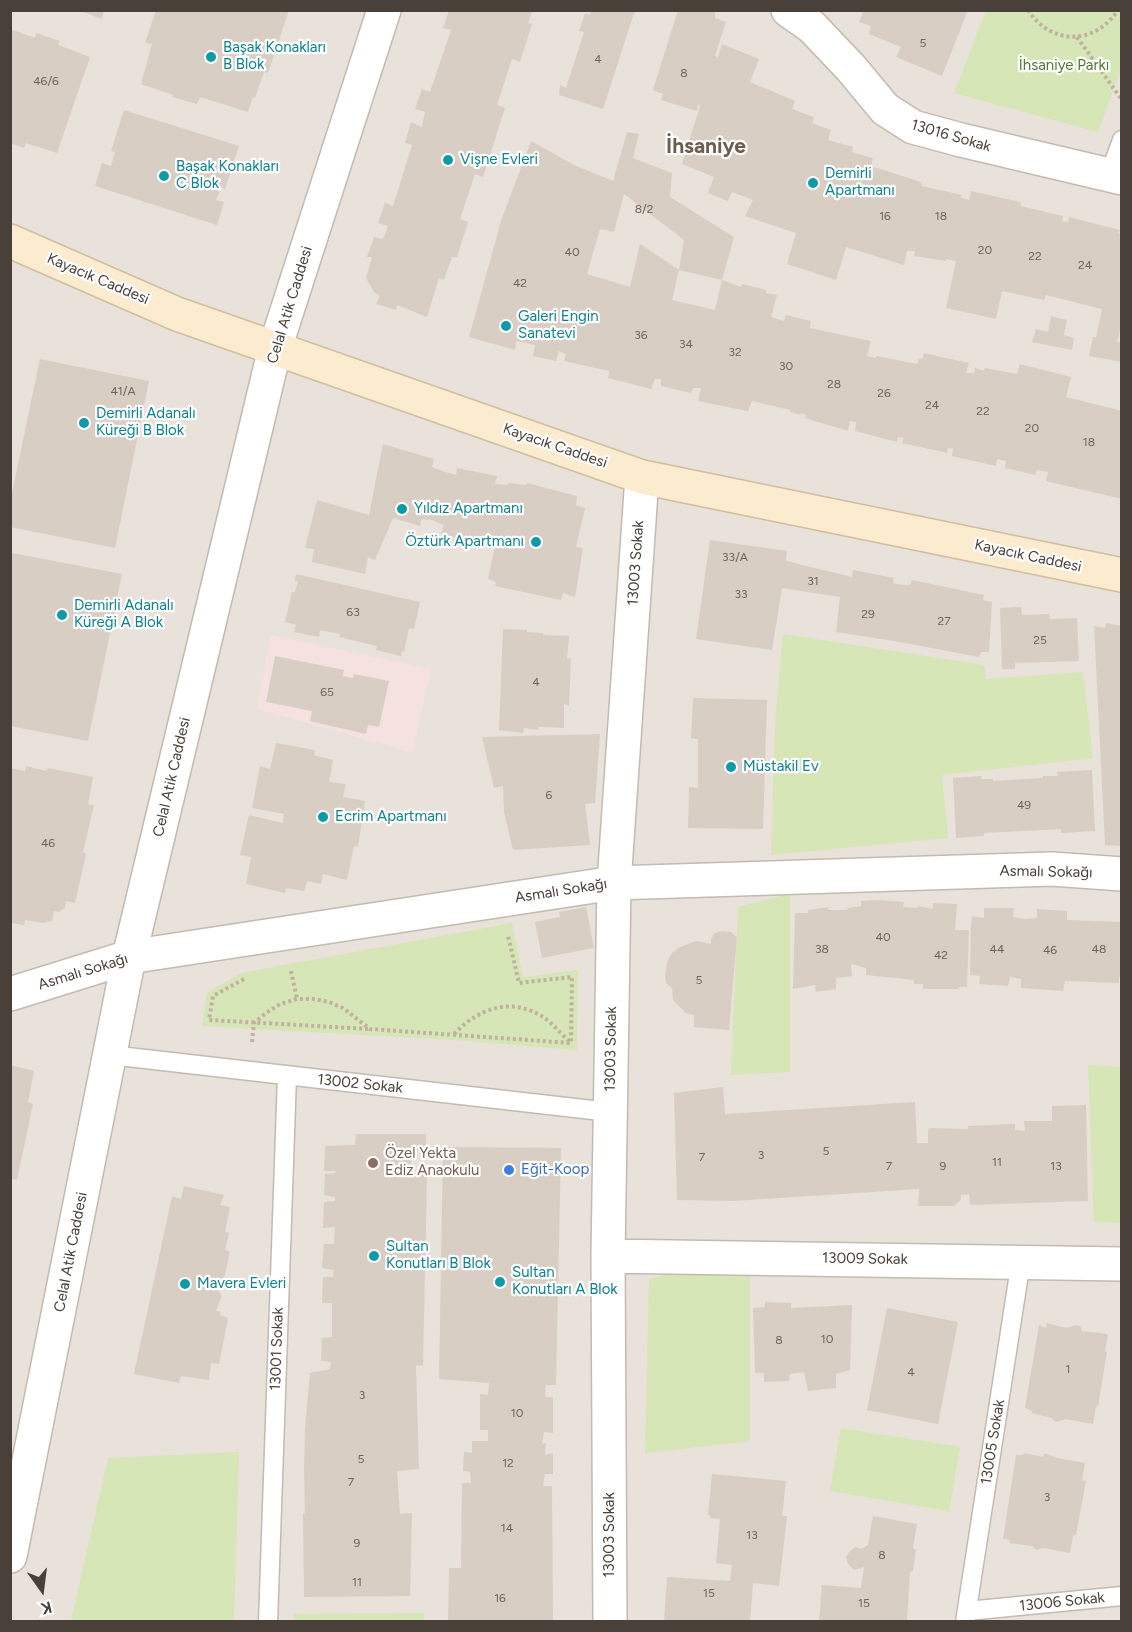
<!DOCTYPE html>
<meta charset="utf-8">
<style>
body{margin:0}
#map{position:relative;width:1132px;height:1632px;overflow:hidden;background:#f5f1eb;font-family:Figtree,sans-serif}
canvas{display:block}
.frame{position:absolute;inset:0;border:12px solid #494139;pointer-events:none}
.north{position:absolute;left:12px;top:1560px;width:60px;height:60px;-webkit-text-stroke:4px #fff;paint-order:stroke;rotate:166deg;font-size:16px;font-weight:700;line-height:24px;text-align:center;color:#494139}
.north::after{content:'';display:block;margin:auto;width:21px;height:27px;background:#494139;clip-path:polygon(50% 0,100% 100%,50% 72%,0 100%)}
</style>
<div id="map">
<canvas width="1132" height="1632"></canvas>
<div class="frame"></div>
<div class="north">K</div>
</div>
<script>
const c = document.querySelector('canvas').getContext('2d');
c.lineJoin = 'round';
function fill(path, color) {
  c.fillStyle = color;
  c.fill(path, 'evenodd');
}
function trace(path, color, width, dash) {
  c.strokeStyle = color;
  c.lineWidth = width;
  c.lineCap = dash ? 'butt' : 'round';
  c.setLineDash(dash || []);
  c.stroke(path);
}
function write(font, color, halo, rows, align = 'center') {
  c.font = font + ' Figtree,sans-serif';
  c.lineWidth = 4.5;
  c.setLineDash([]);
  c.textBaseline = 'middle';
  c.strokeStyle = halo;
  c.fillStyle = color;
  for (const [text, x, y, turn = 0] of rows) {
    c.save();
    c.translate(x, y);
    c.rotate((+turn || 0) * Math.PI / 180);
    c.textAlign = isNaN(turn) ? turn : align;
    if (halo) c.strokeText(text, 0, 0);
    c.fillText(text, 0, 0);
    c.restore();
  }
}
const residential = new Path2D(`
 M11,11H1121V1621L11,1622Z`);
const medical = new Path2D(`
 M270,635L431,669L413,753L257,709Z`);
const green = new Path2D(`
 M986,11H1121V69L1098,132L954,93Z
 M783,634L984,665L986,679L1083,672L1093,758L942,775L948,838L771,855L775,724Z
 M790,894V1072L731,1075L738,907Z
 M512,923L523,977L578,970L577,1050L453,1040L202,1026L207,993L241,973Z
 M1088,1065L1121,1067V1223L1094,1222Z
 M690,1269L750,1272V1441L645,1453L649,1279Z
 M841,1428L960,1447L949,1511L830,1491Z
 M239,1452L234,1621H71L108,1458Z
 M424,1613V1621H294V1614Z`);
const building = new Path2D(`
 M78,10H104L102,19Z
 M156,10H289L268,73L264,72L255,98L253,97L248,112L200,97L197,104L172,97L173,95L141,84L152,44L145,43Z
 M449,10H533L528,23L532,24L520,62L512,59L497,105L505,108L483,177L475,174L460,219L468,222L457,257H452L444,280L439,278L427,317L397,305L396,310L376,304L380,296L374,292L366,278L372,257H367L374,237L383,239L388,226L378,223L385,203L393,206L412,145L405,143L411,122L422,127L425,112L415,109L422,89L430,92L451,30L443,28Z
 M591,10H635L603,109L559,95L560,85L566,88L584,32L579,31L585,13L590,15Z
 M678,10L715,11V18L726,22L715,56L718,57L722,44L759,59L750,82L795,101L792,109L814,117L812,123L831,130L828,140L853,147L852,152L873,158L871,166L921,182L922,186L962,195L960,197L969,200L971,191L1021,202L1020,206L1063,216L1062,221L1068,222L1069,217L1120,230L1118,233L1122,234V322L1117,342L1122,343V362L1089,356L1093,337H1096L1102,309L1046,295L1044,300L1002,291L996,319L946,308L956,261L946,259V261L914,256L915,251H907L904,265L846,247L836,280L787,264L796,233L745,216L753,200L732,192L728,201L708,193L714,177L682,164L700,106L698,104L697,111L661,100L663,94L653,90Z
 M864,10H968L942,76L896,57L901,47L869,34L871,26L859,22Z
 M10,29L35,38L36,33L60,41L58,45L90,57L57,153L26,143L24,148L10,143Z
 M124,110L239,146L225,189L221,187L216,200L224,202L217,225L95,186L102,163L111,166L115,152L111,151Z
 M627,132L639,134L633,158L672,173L670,197L734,237L722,280L679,270L672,300L715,310L722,280L741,287L742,284L766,290V293L777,295L771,317L784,321L786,315L811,321L810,328L871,341L867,356L876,358L877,356L917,364L919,359L923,358L924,353L969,363L966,373H974L975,368L984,371L985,368L1017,374L1020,364L1071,377L1066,397L1122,411V499L1046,481L1048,472L1037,470L1035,475L1005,468L1006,461L997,459L996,466L952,456L953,449L948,448L947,453L902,443L904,438L898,437L897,442L855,431L856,422L850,421L848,431L805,418L806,415L800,413V415L790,412V410L752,401L748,411L698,401L701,388H693L691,393L661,386V379H655L651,389L608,378L609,371L564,361L566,354L559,351L556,361L533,356L535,345L526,343L516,341L515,350L469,337L501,221L531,141L574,165L613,181ZM624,194L684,240L679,270L640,244L630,287L587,274L600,229L614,232Z
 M1051,316L1067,320L1064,335L1074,338L1072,350L1032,342L1036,329L1048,332Z
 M40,359L149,381L115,548L10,527V502Z
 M383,444L434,459L432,467L442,471L456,475L457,468L497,476L495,484L508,485V483L526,485L527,483L577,496L576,505L585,508L576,547L583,548L575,597L563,593L561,600L495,586L496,582L488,579L497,536L486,535L484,545L441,534L444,525L432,520L421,519L420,526L393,518L375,560L368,557L365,574L312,562L314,549L305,548L317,500L369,515Z
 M710,540L787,551L786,561L852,577L853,570L894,578L893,583L903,585H910L912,580L984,595L983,600L992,602L989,652H981L979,657L894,641L836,632L840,597L782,588L772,650L696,639Z
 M12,553L122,574L88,741L10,726V560Z
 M296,574L420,602L414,629L409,628L404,652L402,651L401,656L376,650L377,646L339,637L340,634L320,630L319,637L294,632L296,625L285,622L292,592H295L298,581H295Z
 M1021,607L1022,615L1049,614L1050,619L1077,618L1079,661L1015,663V669H1002L1000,608Z
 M1106,623L1122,626V846L1105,845L1094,626L1105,628Z
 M503,629L527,630V632L543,633V635L569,636L567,659L571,658L569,706L564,704V728L538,727V730L524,728L523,733L499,730Z
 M275,656L344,670L343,676L353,678L354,674L389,681L379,727L368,725L366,734L331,726L310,721L312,711L266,702Z
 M693,698L767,700L763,829L688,828L689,787L698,788V739L691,738Z
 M600,734L595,803L585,804L590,845L513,850L504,812L503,786L494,788L482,737Z
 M276,743L315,750L314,755L333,760L329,782L346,784L343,797L365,801L358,847L354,846L347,880L323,874L321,884L307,881L304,891L286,888L285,893L246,884L251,857L240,855L249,815L283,823L284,814L252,808L260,766L270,769Z
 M26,766L46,771L48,768L93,777L88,804L94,805L83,852L86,854L75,903L66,901L65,908L58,912L54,911L52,921L43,923L25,920L24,925L10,923V768L25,771Z
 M1092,770L1095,831L1061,833V829L984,833V836L956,838L953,778L982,776L981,779H993V781L1043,778V776H1058L1057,772Z
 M876,900L904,902L903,907L918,908V906L933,909V903L957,904L955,930H969L967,987H959L958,989H923V984H914V980L866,975V968L851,964L852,976L836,978V989L816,992L815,985L793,989L795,913H808V910L829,907L828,910H847L848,908L861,906V901Z
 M586,907L594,948L542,958L535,922L560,917L559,912Z
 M984,908H1014L1013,917L1025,919L1037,918V909L1067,911V920L1122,922V977H1119V983L1065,981L1063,991L1021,988V979L1010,977L1008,986L979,984L980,976L970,975L971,923L972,916L984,918Z
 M722,931L731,932L737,937L729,1030L694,1027V1015L686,1013L673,1000L672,988L666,983L665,976L667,962L672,953L680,947L696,941L711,944V939L715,933Z
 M10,1065L34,1071L28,1102L33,1104L17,1180L10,1179Z
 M723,1087L725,1114L915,1102L917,1143H928V1131L930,1128L968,1129V1126L1015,1124V1130L1025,1131L1024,1121H1052V1106L1086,1105L1088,1201L970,1205L969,1194L962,1195L961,1193V1200L954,1206H918L919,1189L733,1201L677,1200L674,1093Z
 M356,1134H426V1151L410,1150L411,1169H401V1173L427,1174L423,1366L416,1365L419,1469L397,1471L400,1514L412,1513L410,1596L304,1597L303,1513H305L304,1470L305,1428L310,1373L330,1369L331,1362L321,1361L322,1338L332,1337V1303H322L323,1277H333L334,1270L322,1268L324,1244H334L335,1227L323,1228L324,1202L335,1201V1197L324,1195L325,1174L335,1173L336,1171H324L325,1146L355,1145Z
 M443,1147L561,1148L556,1385H546L545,1397H553V1433L544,1432L542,1444L546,1443L545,1455L553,1453V1474H545L543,1486H552L553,1622H448L449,1568H461L462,1483H471L470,1472L463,1471L464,1452L472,1453V1441H488V1430H480V1394L488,1395L489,1383L439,1379Z
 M184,1186L224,1195L220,1205L230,1207L225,1232L229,1233L225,1250L230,1252L223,1282L217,1280L215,1286L221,1294V1298L216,1311L221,1312L220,1315L228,1318L219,1364L211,1363L209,1380L181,1376L179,1383L134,1374L172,1196L181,1199Z
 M765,1302L791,1303V1308L852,1305L850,1370L836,1374V1388L808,1391L804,1372L790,1374L789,1381L764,1382V1373H755L753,1308L765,1307Z
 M887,1308L958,1322L938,1424L867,1410Z
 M1047,1323L1067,1328L1076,1325L1080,1326L1082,1331L1108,1334L1105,1351L1107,1352L1098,1406L1096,1407L1093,1424L1066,1419L1056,1422L1052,1418L1032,1413V1411L1025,1408L1039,1325L1046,1328Z
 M1024,1453L1043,1457L1044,1454H1047L1057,1458L1085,1463L1082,1480L1086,1481L1076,1535L1073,1536L1070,1553L1043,1548L1036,1550L1032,1546L1009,1543L1010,1540L1003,1539L1016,1455H1023Z
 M712,1474L786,1481L782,1516H787L779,1586L753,1583L750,1622H664L667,1577L730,1581L732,1565L716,1563L720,1519L710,1518V1515H708Z
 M873,1516L917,1524L913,1548L916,1550L913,1571L910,1572L907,1622H819L822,1585L861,1588L864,1567L854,1570L848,1564L846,1557L849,1552L855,1547L861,1549L868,1545Z`);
const path = new Path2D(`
 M1028,10C1051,46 1095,45 1118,10
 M1077,37L1122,100
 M291,971L297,999
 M244,979L213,996L209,1020L370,1029
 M454,1034C480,1007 513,996 546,1019C555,1026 562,1035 570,1042
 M252,1042L254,1023L266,1013L280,1004L297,999H314L329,1002L343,1008L370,1029L571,1043L572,977L519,983L508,936`);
const service = new Path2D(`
 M1109,176L1122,140
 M110,1055L610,1112
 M967,1611L1122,1596
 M268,1622L287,1076
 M965,1622L1021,1261`);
const minor = new Path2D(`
 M788,10L812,27L851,68L885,109L913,127L961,140L1122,178
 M10,994L129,957L614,883L1052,869L1122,874
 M608,1256L1122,1264
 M610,1622L608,1256L614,883L642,477`);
const tertiary = new Path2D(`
 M10,1556L129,957L275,348L384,10`);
const secondary = new Path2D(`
 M10,241L177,314L642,477L1122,575`);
const markers = [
 [211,57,6,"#0f9aa8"],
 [448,160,6,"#0f9aa8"],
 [164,176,6,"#0f9aa8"],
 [813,183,6,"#0f9aa8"],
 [506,326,6,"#0f9aa8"],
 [84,423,6,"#0f9aa8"],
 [402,509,6,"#0f9aa8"],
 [536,542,6,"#0f9aa8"],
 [62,615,6,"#0f9aa8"],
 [731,767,6,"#0f9aa8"],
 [323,817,6,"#0f9aa8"],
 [373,1163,6,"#8d6e63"],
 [509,1170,6,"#3f7fe0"],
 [374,1256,6,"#0f9aa8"],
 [500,1282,6,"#0f9aa8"],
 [185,1284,6,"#0f9aa8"]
];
const numberNames = [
 ["5",923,43],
 ["4",598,59],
 ["8",684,73],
 ["46/6",46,81],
 ["8/2",644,209],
 ["16",885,216],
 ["18",941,216],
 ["20",985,250],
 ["40",572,252],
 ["22",1035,256],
 ["24",1085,265],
 ["42",520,283],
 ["36",641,335],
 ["34",686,344],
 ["32",735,352],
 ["30",786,366],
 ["28",834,384],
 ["41/A",123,391],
 ["26",884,393],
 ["24",932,405],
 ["22",983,411],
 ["20",1032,428],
 ["18",1089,442],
 ["33/A",735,557],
 ["31",813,581],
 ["33",741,594],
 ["63",353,612],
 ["29",868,614],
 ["27",944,621],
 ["25",1040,640],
 ["4",536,682],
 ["65",327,692],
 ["6",549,795],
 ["49",1024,805],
 ["46",48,843],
 ["40",883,937],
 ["38",822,949],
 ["44",997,949],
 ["48",1099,949],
 ["46",1050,950],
 ["42",941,955],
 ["5",699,980],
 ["5",826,1151],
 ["3",761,1155],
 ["7",702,1157],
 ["11",997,1162],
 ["7",889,1166],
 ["9",943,1166],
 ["13",1056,1166],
 ["10",827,1339],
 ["8",779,1340],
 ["1",1068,1369],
 ["4",911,1372],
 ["3",362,1395],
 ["10",517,1413],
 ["5",361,1459],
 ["12",508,1463],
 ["7",351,1482],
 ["3",1047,1497],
 ["14",507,1528],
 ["13",752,1535],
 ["9",357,1543],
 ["8",882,1555],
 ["11",357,1582],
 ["15",709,1593],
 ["16",500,1598],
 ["15",864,1603]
];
const cultureNames = [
 ["Başak Konakları",223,48],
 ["B Blok",223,65],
 ["Vişne Evleri",460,160],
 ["Başak Konakları",176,167],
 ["C Blok",176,184],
 ["Demirli",825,174],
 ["Apartmanı",825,191],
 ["Galeri Engin",518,317],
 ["Sanatevi",518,334],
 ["Demirli Adanalı",96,414],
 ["Küreği B Blok",96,431],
 ["Yıldız Apartmanı",414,509],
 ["Öztürk Apartmanı",524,542,"right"],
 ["Demirli Adanalı",74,606],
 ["Küreği A Blok",74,623],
 ["Müstakil Ev",743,767],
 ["Ecrim Apartmanı",335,817],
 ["Sultan",386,1247],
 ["Konutları B Blok",386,1264],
 ["Sultan",512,1273],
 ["Konutları A Blok",512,1290],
 ["Mavera Evleri",197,1284]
];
const parkNames = [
 ["İhsaniye Parkı",1064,66]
];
const streetNames = [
 ["13016 Sokak",951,136,16],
 ["Kayacık Caddesi",98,279,23],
 ["Celal Atik Caddesi",290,305,-73],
 ["Kayacık Caddesi",555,446,19],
 ["Kayacık Caddesi",1028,556,12],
 ["13003 Sokak",636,563,-86],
 ["Celal Atik Caddesi",172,777,-77],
 ["Asmalı Sokağı",1046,872,1],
 ["Asmalı Sokağı",561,891,-9],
 ["Asmalı Sokağı",83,972,-17],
 ["13003 Sokak",611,1049,-89],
 ["13002 Sokak",360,1084,6],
 ["Celal Atik Caddesi",71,1252,-79],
 ["13009 Sokak",865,1259,1],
 ["13001 Sokak",277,1349,-88],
 ["13005 Sokak",993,1442,-81],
 ["13003 Sokak",610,1535,-90],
 ["13006 Sokak",1062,1602,-6]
];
const educationNames = [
 ["Özel Yekta",385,1154],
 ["Ediz Anaokulu",385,1171]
];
const shopNames = [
 ["Eğit-Koop",521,1170]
];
const districtNames = [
 ["İhsaniye",706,147]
];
fill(residential, '#e8e2da');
fill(medical, '#f4e1e0');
fill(green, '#d6e6b7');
fill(building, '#d9cec4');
trace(service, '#c3bab1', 21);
trace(minor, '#c3bab1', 36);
trace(tertiary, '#c3bab1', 36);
trace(secondary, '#d1be9e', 36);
trace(path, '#c1b2a0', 4, [3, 3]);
trace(service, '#fff', 18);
trace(minor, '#fff', 33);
trace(tertiary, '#fff', 33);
trace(secondary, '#fbebcf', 33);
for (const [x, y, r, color] of markers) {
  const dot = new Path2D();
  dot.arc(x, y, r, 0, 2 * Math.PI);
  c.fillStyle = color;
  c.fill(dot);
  trace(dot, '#fff', 2);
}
write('12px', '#6d645c', null, numberNames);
write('15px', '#0d838f', '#fff', cultureNames, 'left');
write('15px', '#53782f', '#fff', parkNames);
write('15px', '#494139', '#fff', streetNames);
write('15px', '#785e54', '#fff', educationNames, 'left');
write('15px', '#366cbe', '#fff', shopNames, 'left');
write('bold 21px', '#6b5e51', '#fff', districtNames);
</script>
